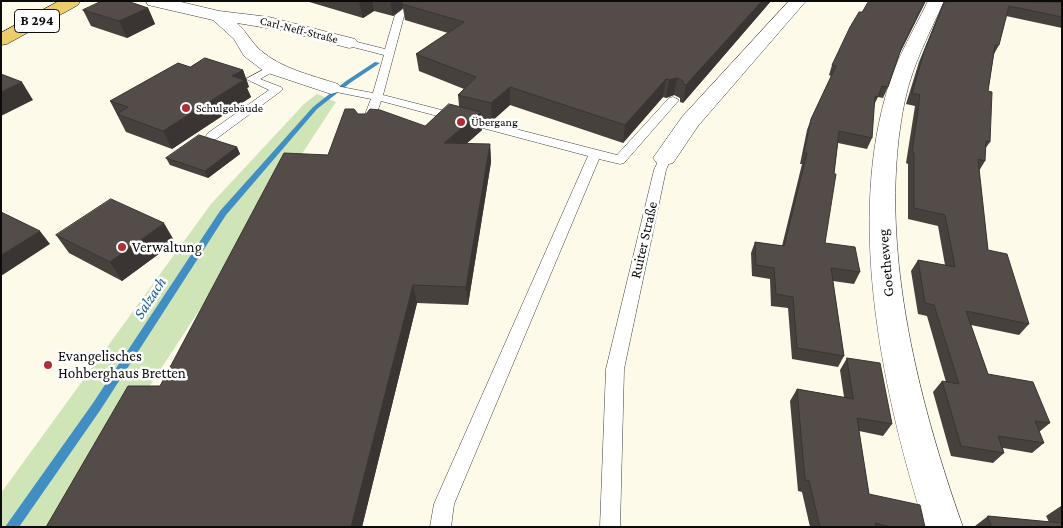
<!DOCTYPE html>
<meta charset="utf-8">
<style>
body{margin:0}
#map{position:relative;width:1063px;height:528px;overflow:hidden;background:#fdfaea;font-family:"Crimson Pro",serif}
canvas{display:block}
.frame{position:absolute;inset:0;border:2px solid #0b0b0b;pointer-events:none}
</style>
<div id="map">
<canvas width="1063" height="528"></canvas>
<div class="frame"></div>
</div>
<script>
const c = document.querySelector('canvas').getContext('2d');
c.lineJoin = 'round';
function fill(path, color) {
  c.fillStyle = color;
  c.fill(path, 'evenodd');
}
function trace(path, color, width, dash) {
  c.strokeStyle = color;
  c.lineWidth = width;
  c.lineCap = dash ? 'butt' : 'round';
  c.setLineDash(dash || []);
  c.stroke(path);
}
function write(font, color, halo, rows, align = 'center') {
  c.font = font + ' "Crimson Pro",serif';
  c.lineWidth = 5;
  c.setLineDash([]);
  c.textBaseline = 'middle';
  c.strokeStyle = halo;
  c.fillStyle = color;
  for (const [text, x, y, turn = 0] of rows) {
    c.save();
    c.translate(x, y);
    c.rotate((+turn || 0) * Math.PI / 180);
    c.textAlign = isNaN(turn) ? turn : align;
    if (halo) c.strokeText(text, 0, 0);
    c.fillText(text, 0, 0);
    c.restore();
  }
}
const green = new Path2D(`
 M317,94L336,102L57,527H1V493L211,204L304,104Z`);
const stream = new Path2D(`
 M375,62L380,63L350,83L317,109L226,215L101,409L19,527H5L93,403L220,211L313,107L346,81Z`);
const lane = new Path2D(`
 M414,1H424L404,16L383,95L617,155L669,98L673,97L679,100L624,163L620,164L599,159L454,504L451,527H430L434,504L588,156L381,101L372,127L370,130H362L360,127L371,99L331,91L326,88L331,85L373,93L384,55L345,45L344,43L349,40L385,49L395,15Z
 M272,65L277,68L276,70L260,79L281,87L283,89L281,91L216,139H208L206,136L208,133L269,90L246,79Z
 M665,154L671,158L666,170L624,369L620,527H600L606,369L654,170L661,155Z`);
const street = new Path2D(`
 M146,1H177L219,11L269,17L355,39L358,43L355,47L349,48L285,31L237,23C246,31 252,43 260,50C282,69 311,75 338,84L341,88L338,92L331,94L265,72L244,56L234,39L213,20L148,5Z
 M789,1H806L698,126L673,163L665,165L657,163L653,158L682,117Z
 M928,1H944C929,35 913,63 905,100C876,237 917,397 963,527H925C884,398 848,231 885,98C895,60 911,36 928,1Z`);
const primary = new Path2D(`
 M59,1H80L78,5L7,44L1,45V33Z`);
const wall = new Path2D(`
 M306,1H771L683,103L680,102V98L674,95L666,98L663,97L623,143L510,105L492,121L481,118L482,130L466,144H490L491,162L468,305L417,303L362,527H46L160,386L358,114L425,126L459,106L458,95L464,89L419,71L416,54L448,33L405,20L403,8L393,16L374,11L363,18Z
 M926,1L900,53L888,87L883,98L878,97L874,105L872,138L867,149L838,143L825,243L860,272L854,284L833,281L844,356L838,367L792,359L788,308L771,306L770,279L752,276L751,253L755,242L782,246L802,164H800L807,130L811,119L831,76L829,75L832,65L862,12Z
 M944,1L1062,2V28L1006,16L999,45L994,54L988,91L990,142L985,149V161L979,171L988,250L1029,324L1019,335L971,325L988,374L1050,423L1039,432L1044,443L1032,453L1003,448L1004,453L993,463L951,456L933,392L942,381L946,382L927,316L918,314L911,271L918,260L945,265L938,226L908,219V164L906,163L915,106L906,104L919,62Z
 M148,8L155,24L127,38L91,26L83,10Z
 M190,67L243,70L249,87L247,88L251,97L172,149L126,132L110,101Z
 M237,147L240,154L208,178L170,165L166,158Z
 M56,235L175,242L122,281L69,253Z
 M847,358L892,424L883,436L859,431L869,494L925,527H810L802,492L798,491L790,401L797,389L844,397L840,370Z
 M1061,506H1062V527H975V526L988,516L1049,522L1046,516Z`);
const shadedWall = new Path2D(`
 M372,1L374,11L363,18L359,2Z
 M390,1H411L402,4L403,8L393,16Z
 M762,1H771L683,103L686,85Z
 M148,8L155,24L127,38L119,21Z
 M243,70L249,87L247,88L251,97L172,149L163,131L232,76Z
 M677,78L674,95L666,98L669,80Z
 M666,79L663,97L623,143L625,125Z
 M22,82L33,100L1,116V92Z
 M510,87V105L492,121L491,103Z
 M481,112L482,130L446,162L444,143Z
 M490,144L491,162L468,305L466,287Z
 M237,147L240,154L208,178L205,171Z
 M164,223L175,242L122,281L110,262Z
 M40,231L50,244L1,276V255Z
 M413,285L417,303L362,527H351Z`);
const building = new Path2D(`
 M102,1H127L148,8L119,21L83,10Z
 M403,1H762L686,85L683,84V81L677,78L669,80L666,79L625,125L510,87L491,103L458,95L476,77L416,54L464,22L402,4Z
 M869,1H925L901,49L888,87L882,86L878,97L875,96L872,138L839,131L834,174H836L825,243L855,247L860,272L831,268L844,356L797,348L793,297L776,294L774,268L756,265L755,242L784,246L807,153H804L811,119L836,66L832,65L850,27L859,12H862Z
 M945,1L1062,2V17L1009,6L999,45H995L988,91L992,92L990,142L986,141L985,161L978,159L988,250L1007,254L1029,324L966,311L988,374L1033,382L1050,423L1035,421L1044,443L998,436L1004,453L961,446L942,381L959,384L934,305L925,303L918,260L955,267L945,215L914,208V153L912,152L920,95L912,93L924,52Z
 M205,58L243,70L232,76L244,80L163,131L117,114L128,107L110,101L178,63L190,67Z
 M1,74L22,82L1,92Z
 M449,104L481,112L444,143L490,144L466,287L413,285L351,527H46L128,386H160L284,153L328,155L345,109H354L358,114H366L370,109L380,110L425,126Z
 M199,135L237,147L205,171L166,158Z
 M111,199L164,223L110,262L56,235Z
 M1,212L40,231L1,255Z
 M847,358L880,363L892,424L857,418L869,494L920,505L925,527H891L875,523L876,527H820L809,481L805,480L797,389L853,399Z
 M988,516L1062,523V527H992Z`);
const markers = [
 [186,108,5,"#af2f35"],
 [461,122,5,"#af2f35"],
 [122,247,5,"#af2f35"],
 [48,365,5,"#af2f35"]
];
const farStreetnames = [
 ["Carl-Neff-Straße",299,30,14]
];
const farPoinames = [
 ["Schulgebäude",196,108],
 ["Übergang",471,122]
];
const shields = [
 [37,21,45]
];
const shieldNames = [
 ["B 294",37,21]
];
const streetNames = [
 ["Ruiter Straße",644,240,-77],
 ["Goetheweg",886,263,-95]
];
const poiNames = [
 ["Verwaltung",132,247],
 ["Evangelisches",58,356],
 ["Hohberghaus Bretten",58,373]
];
const waterNames = [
 ["Salzach",150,298,-57]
];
fill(green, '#cfe4b7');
fill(stream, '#408ec2');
trace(lane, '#3e3e3e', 1);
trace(street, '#3e3e3e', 1);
trace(primary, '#1c1c1c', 1);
fill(lane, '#fff');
fill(street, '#fff');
fill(primary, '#edcd6a');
fill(wall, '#47413e');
fill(shadedWall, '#3a3532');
fill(building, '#534c48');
trace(building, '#3a3532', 1);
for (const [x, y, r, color] of markers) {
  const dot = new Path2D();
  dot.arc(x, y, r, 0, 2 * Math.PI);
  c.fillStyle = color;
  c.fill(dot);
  trace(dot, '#fff', 2);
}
write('12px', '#0b0b0b', '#fff', farStreetnames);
write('12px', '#0b0b0b', '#fff', farPoinames, 'left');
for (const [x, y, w] of shields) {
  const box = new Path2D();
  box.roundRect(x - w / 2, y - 11.5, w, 23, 4);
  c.fillStyle = '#fff';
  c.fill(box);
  trace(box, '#0b0b0b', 1);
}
write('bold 14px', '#0b0b0b', null, shieldNames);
write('15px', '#0b0b0b', '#fff', streetNames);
write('15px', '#0b0b0b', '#fff', poiNames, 'left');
write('italic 16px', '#1f6092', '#fff', waterNames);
</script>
